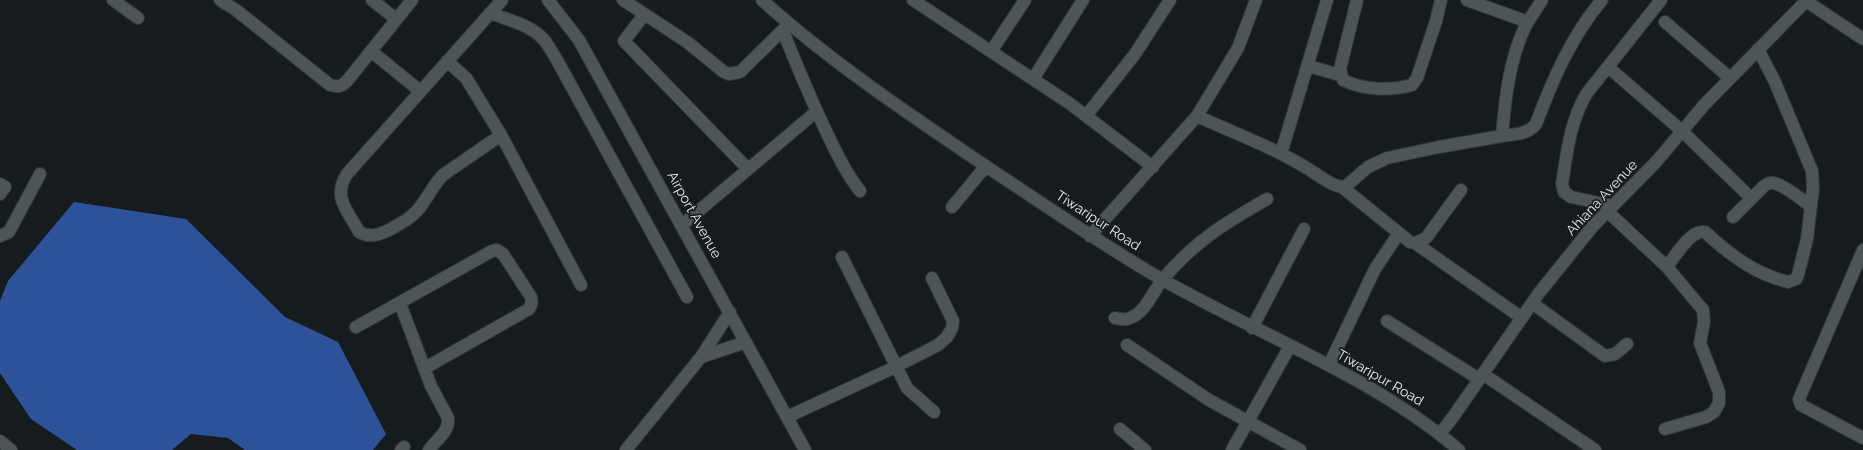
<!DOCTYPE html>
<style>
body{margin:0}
canvas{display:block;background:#161c1d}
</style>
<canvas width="1863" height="450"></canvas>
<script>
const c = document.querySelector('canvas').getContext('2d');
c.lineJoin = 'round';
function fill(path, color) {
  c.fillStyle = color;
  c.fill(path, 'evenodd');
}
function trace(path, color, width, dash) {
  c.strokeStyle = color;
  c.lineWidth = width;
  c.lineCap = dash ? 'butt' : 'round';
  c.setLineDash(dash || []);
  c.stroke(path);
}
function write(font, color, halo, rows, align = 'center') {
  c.font = font + ' Raleway,sans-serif';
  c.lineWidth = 3.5;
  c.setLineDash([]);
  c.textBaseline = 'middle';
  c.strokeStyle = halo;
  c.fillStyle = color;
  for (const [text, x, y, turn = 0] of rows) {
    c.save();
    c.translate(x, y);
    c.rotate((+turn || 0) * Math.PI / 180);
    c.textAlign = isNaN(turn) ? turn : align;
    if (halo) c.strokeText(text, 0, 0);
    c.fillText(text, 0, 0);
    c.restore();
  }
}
const water = new Path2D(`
 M74,202L186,219L285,317L338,342L386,434L373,450H245L228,438L191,434L172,450H77L31,419L0,373V301L8,281Z`);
const minor = new Path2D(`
 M113,0L138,18
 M220,0L236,10L330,85C338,87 341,87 347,81L412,0
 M372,0L396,19
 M548,0L579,40L805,450
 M623,0L687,42L724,72L729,74L740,72L789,24
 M762,0C832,63 909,114 987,167C1045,205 1102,245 1163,280C1262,336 1372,376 1459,450
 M913,0L1069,103L1153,167
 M1357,0L1340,69L1343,80C1363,90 1390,91 1412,85L1417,78L1436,21L1441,0
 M1467,0L1528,22
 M1806,1L1863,39
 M490,13C508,20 532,25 545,41C550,48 554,55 558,62L687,297
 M644,15L624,41L747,168
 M1665,22L1730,78
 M783,31C796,64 810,97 825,129C835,150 845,172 860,191
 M992,50L1025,0
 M371,51L420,91
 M447,61L466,78L501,135L581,285
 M1308,66L1340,75
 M1608,67L1682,131L1751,198
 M1033,79L1083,0
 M1086,116L1135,54L1170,0
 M1197,116L1238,48L1256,0
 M501,135L443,175C435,183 430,193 423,203C415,216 402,223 389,230C378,235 370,238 359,232C348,211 332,197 347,174L502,0
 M1502,136C1515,134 1527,135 1536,124C1552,81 1572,35 1602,0
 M1281,154L1327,0
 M0,184L5,187L0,194
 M1342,187L1410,242L1415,243L1426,238L1461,190
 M1613,206L1571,197L1564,192L1562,184C1567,152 1570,121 1587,93L1661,0
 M952,207L986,166
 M1607,211L1667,267L1703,310L1704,322L1700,343L1719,392V403L1714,412L1706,417L1665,429
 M1733,217L1764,186C1767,184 1770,182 1773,183C1783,184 1802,200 1811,206
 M682,225L817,111
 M0,236L9,232L40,174
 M1090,236L1197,116C1236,134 1278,149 1313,172C1323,178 1335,189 1346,186L1368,167L1387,158L1439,147L1502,136C1505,100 1509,62 1524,29C1529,19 1536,10 1542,0
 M1415,243L1522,318
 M1863,250L1799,399L1801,405L1863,438
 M842,257L907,388L934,412
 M1667,267C1675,256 1691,229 1705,232C1730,255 1755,274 1788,282L1796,279L1798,275L1807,239L1813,189L1812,171L1775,82L1758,49
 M400,303L431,386L448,418C450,431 436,440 429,450
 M1532,303L1605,356L1615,354L1627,344
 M1115,318C1119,319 1123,320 1127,319C1145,315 1153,291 1163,279C1195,241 1225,223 1267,199
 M1387,321L1479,379
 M356,327L492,251L497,250L503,254L531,297C532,302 532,304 529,309L425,368
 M1252,328L1304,229
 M1127,345L1209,400L1300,450
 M701,357L746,342
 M1329,365L1375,269L1399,233
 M1483,374L1595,450
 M787,417L891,369L938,345L947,337L952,328L953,321L932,278
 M1120,429L1145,450
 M1440,434L1453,417L1539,293L1593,226L1656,162L1704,105L1807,0
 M0,441L11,450
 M401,450L404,447
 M626,450L701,357L730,312
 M1232,450L1290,346`);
const streetNames = [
 ["Ahiana Avenue",1602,198,-47],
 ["Airport Avenue",694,215,61],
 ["Tiwaripur Road",1098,221,33],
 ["Tiwaripur Road",1380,378,30]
];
fill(water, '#2e5299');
trace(minor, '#303535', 14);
trace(minor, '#4d5556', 12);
write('14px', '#e6ebeb', '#161c1d', streetNames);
</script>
